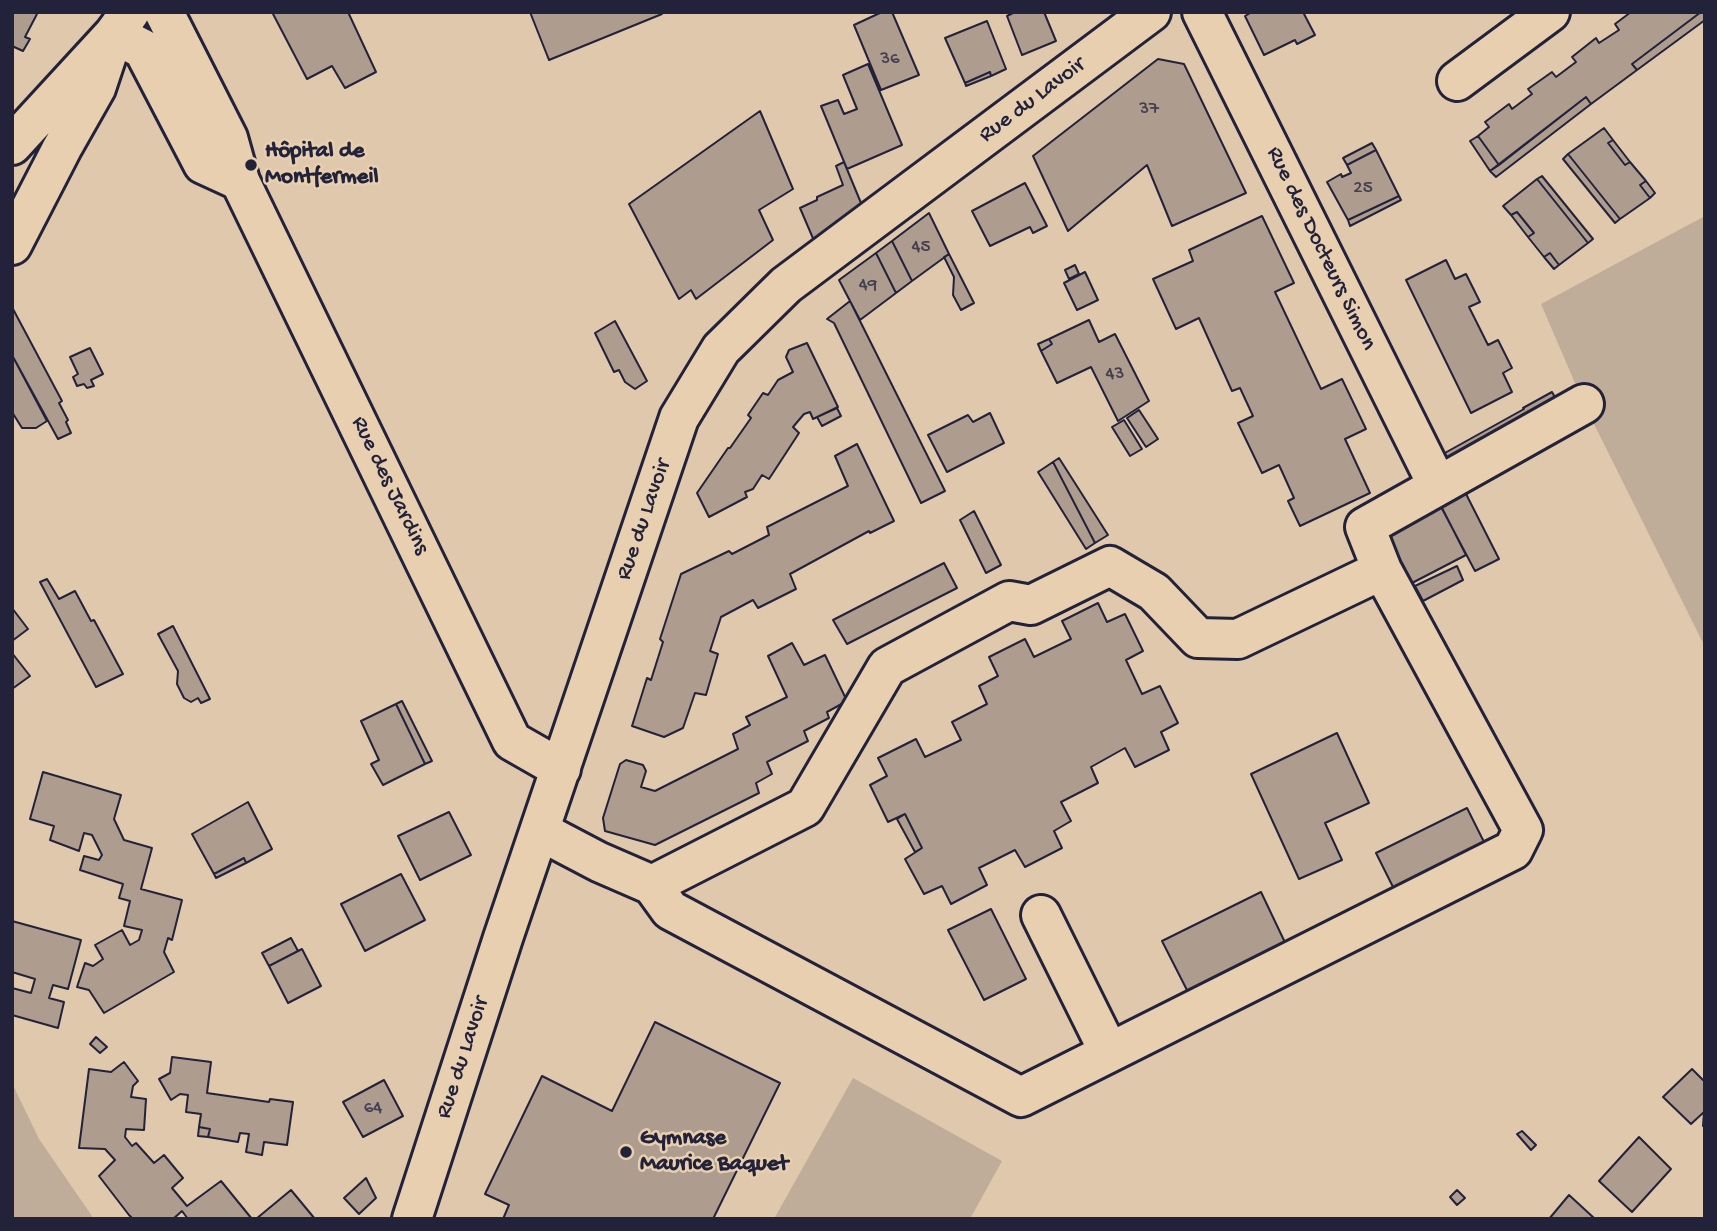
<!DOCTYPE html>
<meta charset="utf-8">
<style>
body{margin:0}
#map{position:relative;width:1717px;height:1231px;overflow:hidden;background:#dfc8ab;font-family:"Gochi Hand",sans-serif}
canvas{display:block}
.frame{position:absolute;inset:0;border:14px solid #22223b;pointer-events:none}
</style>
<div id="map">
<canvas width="1717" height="1231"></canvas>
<div class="frame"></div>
</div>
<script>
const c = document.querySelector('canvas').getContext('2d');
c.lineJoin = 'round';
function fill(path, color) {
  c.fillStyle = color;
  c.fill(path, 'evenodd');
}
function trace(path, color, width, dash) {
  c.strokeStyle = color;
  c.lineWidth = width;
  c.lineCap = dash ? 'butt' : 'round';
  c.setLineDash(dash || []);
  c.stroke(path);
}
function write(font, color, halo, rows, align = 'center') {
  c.font = font + ' "Gochi Hand",sans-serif';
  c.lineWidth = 5;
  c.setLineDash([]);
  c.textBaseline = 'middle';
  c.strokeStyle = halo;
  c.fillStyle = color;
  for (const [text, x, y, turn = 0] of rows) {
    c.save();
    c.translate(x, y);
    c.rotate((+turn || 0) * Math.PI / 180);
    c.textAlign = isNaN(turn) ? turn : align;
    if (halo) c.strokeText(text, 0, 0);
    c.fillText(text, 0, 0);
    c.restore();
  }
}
const green = new Path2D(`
 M1705,216V647L1584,404L1541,304Z
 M853,1078L1002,1161L970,1219H774Z
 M12,1083L39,1139L94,1219H12Z`);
const building = new Path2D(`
 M12,12H33L37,14L25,37L30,39L23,51L12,46Z
 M272,12H348L376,72L345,88L332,66L307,79Z
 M530,12H662V14L549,60Z
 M882,12H892L919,75L881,90L854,25Z
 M1015,12H1044L1056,41L1022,55L1007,16Z
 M1252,12H1303L1315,35L1297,44L1295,40L1264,55L1245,16Z
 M1631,12H1701L1632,64L1637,70L1591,104L1586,97L1499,165L1478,136L1489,127L1485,122L1509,104L1512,109L1532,94L1528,89L1552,72L1556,77L1576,62L1572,57L1596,38L1599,43L1619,30L1615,24Z
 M1701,12H1705V20L1637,70L1632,64Z
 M987,21L1006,69L991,76L990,72L965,83L945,38Z
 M1158,59L1184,64L1246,193L1172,226L1147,165L1068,231L1033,156Z
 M868,64L902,145L847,169L821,106L838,100L844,114L857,109L843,75Z
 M990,72L991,76L966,86L965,83Z
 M1586,97L1591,104L1496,177L1490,171Z
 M760,111L793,189L759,210L773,240L696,299L691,290L679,299L629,204Z
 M1604,128L1613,140L1608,143L1625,165L1630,162L1646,181L1640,185L1650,198L1620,219L1568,154Z
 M1478,136L1499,165L1490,171L1470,141Z
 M1613,140L1630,162L1625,165L1608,143Z
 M1372,143L1376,150L1347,165L1343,158Z
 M1376,150L1399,196L1348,220L1327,182L1341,174L1342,177L1351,173L1347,165Z
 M1568,154L1620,219L1615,223L1563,159Z
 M844,162L866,215L818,250L800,208L817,200V197L843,185L836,166Z
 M1542,176L1593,239L1588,243L1537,179Z
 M1537,179L1588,243L1559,265L1550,253L1544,257L1528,237L1534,233L1517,212L1511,215L1503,206Z
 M1646,181L1655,193L1650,198L1640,185Z
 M1025,183L1047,226L1033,233L1030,227L990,246L972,211Z
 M1399,196L1401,200L1350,226L1348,220Z
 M1517,212L1534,233L1528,237L1511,215Z
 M929,213L949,254L912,281L892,241Z
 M1262,216L1294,283L1275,292L1321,389L1342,379L1366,429L1345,439L1370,493L1300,526L1288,501L1294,498L1279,465L1262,473L1238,423L1253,416L1240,388L1232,391L1199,318L1176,329L1153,279L1193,261L1189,250Z
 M892,241L912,281L896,293L876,253Z
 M876,253L896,293L860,320L839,280Z
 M1550,253L1559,265L1554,269L1544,257Z
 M949,254L974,303L961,310L953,295L954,277L944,257Z
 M1446,260L1455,279L1466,274L1480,302L1469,307L1488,345L1498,340L1512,368L1503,373L1512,392L1471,413L1406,280Z
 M1075,265L1079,274L1069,279L1065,270Z
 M1085,272L1098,300L1077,310L1064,283Z
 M850,301L945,491L921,503L834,323L827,319Z
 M13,309L62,401L59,403L68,420L66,422L71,433L58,439L12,355Z
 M1089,320L1099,342L1115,334L1149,401L1118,421L1091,367L1057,383L1041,351L1052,344L1049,339Z
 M615,321L647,381L635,389L625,382L619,370L614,372L595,333Z
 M1049,339L1052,344L1041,351L1038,344Z
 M807,343L838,407L813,419L810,412L804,414L793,427L799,433L769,479L762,475L753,489L745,492L747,497L709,517L697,493L728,448H730L751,418L748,415L763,393L768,395L778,380L793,372L786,357L789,350Z
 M90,348L103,374L91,380L94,386L87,388L84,384L77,386L73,377L78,374L70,357Z
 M12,355L47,421L36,428H22L12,412Z
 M1552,392L1562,410L1453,471L1443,454L1524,409L1523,408Z
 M837,408L841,416L822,426L817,417Z
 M1139,410L1158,439L1146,447L1127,418Z
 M990,413L1004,443L947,472L928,435L968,415L973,422Z
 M1124,420L1142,449L1130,456L1112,427Z
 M857,444L894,521L870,533L869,531L790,574L796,589L758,608L753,600L721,617L710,651L718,654L706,695L695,693L683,728L664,737L632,726L647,678L651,680L663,642L660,639L681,574L729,551L732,554L769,535L767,527L848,486L835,456Z
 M1059,458L1108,535L1095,543L1053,462Z
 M1053,462L1095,543L1086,549L1038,472Z
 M1464,490L1499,559L1475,571L1439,503Z
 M1440,504L1466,555L1412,583L1386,532Z
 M974,511L1001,565L986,573L960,520Z
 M944,563L957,588L847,644L833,620Z
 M1457,566L1463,580L1423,601L1415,586Z
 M47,579L59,599L75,591L91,621L94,620L123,674L96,687L40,582Z
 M1098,603L1107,622L1125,614L1143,651L1126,660L1142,694L1160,686L1178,723L1161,732L1169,750L1135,767L1125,748L1091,767L1098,783L1061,802L1071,821L1054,831L1062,848L1025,867L1015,850L979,868L987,885L951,904L942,886L924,894L905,859L922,848L905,814L888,822L870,785L887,776L878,758L916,739L925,757L961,740L952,722L987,704L979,686L998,676L989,657L1025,639L1034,657L1071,639L1062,621Z
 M12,608L28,629L12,641Z
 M173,626L210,699L201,703L198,698L191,702L184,698L177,684L178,671L158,634Z
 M792,643L804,665L825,655L847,701L827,712L829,718L804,731L808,741L767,762L772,774L756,783L759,793L655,845L605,831L603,818L620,764L626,760L643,765L646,771L641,787L655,791L738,749L733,734L750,725L746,717L787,697L768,656Z
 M12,653L30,676L12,689Z
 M402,701L432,761L425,764L396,704Z
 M396,704L425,764L383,785L371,764L379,760L361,721Z
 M1337,733L1369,803L1325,823L1342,860L1299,879L1251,774Z
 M43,772L121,795L114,819L124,840L152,848L141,889L182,900L172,940L168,938L164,952L174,972L104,1013L89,990L77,987L85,963L93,966L103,959L95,945L122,930L130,945L139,940L142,930L124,926L130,901L119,898L123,884L80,870L84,856L99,860L102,855L92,835L84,833L79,851L50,840L54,826L30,819Z
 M248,802L272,849L246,863L244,858L214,874L192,834Z
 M1467,808L1489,852L1398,897L1376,853Z
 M449,812L471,855L420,880L398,836Z
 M905,814L922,848L915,852L897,819Z
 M244,858L246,863L216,878L214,874Z
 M401,874L425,920L365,951L341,904Z
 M1261,892L1290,953L1192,1000L1162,941Z
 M991,909L1026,979L984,1000L948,930Z
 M12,921L81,940L68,989L53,985L49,998L64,1002L58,1028L12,1015V988L31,993L35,979L12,972Z
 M291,938L298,951L269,966L262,953Z
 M302,949L321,986L288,1003L269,966Z
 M655,1022L780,1083L713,1219H503L509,1205L485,1194L542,1076L612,1111Z
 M96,1037L107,1047L100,1053L90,1044Z
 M172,1057L211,1062L207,1093L269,1102L270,1099L293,1102L287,1145L264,1142L262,1155L246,1152L249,1134L240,1133L238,1142L208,1137L210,1129L199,1127L201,1114L186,1112L188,1095L180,1094L171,1100L159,1079L170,1073Z
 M124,1062L138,1081L133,1086L131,1097L146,1099L144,1130L126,1129L125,1137L132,1146L136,1143L154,1163L164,1155L183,1178L172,1188L187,1206L221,1181L252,1219H188L182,1211L173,1219H133L129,1215L99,1176L115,1160L105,1149L79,1148L89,1069L111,1072Z
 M1692,1069L1705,1082V1126H1703L1704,1112L1691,1124L1663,1097Z
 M384,1080L403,1116L363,1137L343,1102Z
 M199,1127L210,1129L208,1137L198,1136Z
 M1522,1131L1536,1145L1531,1150L1517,1134Z
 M1639,1137L1671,1169L1632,1212L1599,1181Z
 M366,1178L376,1198L359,1214L344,1198Z
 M291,1190L315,1219H256Z
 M1457,1190L1465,1198L1457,1205L1450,1197Z
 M1569,1195L1594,1218V1219H1549Z`);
const minor = new Path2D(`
 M164,12L228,138L240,181L512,741L561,769
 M1202,12L1438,486
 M114,34L143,49L203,164L240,181
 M1457,81L1550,12
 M12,145L114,34L130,12
 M12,245L62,148L96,88L114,34
 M540,831L599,862L652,885L670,910L1021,1097L1513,850L1523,830L1382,570
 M652,885L805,807L887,667L1009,601L1031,605L1110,566L1154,592L1198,638L1238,639L1382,570L1365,527L1584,404
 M1041,915L1109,1052
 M412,1219L503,938L679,418L721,349L786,285L1151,12`);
const markers = [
 [251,165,7,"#22223b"],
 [626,1152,7,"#22223b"]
];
const numberNames = [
 ["36",890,60],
 ["37",1149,110],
 ["25",1363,189],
 ["45",921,248],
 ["49",868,286],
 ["43",1115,375],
 ["64",373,1109]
];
const streetNames = [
 ["Rue du Lavoir",1033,101,-37],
 ["Rue des Docteurs Simon",1320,249,64],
 ["Rue des Jardins",389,486,64],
 ["Rue du Lavoir",645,520,-71],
 ["Rue du Lavoir",464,1058,-72]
];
const poiNames = [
 ["Hôpital de",265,152],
 ["Montfermeil",265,178],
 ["Gymnase",640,1139],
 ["Maurice Baquet",640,1165]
];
fill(green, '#c0ad99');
fill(building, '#ae9c8e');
trace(building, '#22223b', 2);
trace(minor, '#22223b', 44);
trace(minor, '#e7cfb0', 38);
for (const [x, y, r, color] of markers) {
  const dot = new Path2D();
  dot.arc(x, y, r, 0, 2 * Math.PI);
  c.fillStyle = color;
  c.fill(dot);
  trace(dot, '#e7cfb0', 2.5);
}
write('19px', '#454050', null, numberNames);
write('23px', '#22223b', '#e7cfb0', streetNames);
write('bold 23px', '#22223b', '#e7cfb0', poiNames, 'left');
</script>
